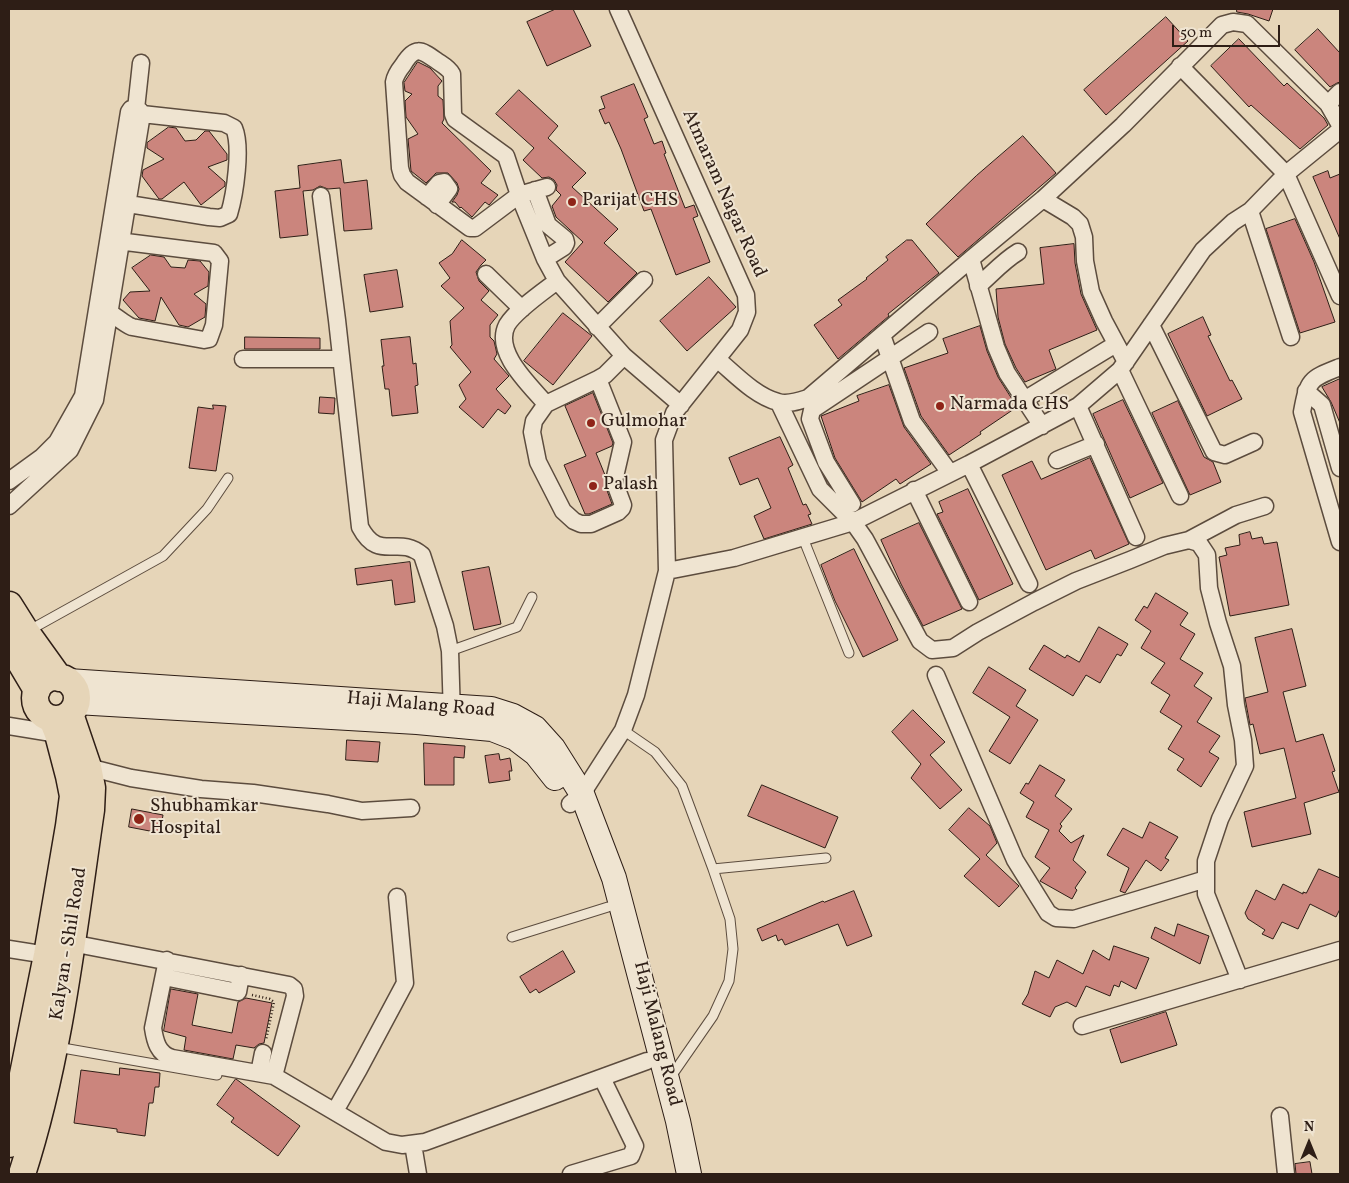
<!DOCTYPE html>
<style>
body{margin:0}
#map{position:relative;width:1349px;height:1183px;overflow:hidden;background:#e6d5b8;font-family:Vollkorn,serif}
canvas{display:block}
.frame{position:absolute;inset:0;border:10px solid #2e1e16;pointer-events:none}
.north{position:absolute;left:1284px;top:1118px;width:50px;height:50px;-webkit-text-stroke:4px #efe4d1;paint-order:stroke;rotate:0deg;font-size:14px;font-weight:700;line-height:20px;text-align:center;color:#2e1e16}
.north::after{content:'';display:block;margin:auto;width:18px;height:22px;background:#2e1e16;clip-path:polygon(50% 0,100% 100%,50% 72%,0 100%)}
.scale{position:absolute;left:1172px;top:25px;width:108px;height:22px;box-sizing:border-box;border:2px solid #2e1e16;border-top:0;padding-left:6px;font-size:15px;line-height:18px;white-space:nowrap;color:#2e1e16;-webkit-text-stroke:4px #efe4d1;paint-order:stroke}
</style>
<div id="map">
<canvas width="1349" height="1183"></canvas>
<div class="frame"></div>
<div class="north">N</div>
<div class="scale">50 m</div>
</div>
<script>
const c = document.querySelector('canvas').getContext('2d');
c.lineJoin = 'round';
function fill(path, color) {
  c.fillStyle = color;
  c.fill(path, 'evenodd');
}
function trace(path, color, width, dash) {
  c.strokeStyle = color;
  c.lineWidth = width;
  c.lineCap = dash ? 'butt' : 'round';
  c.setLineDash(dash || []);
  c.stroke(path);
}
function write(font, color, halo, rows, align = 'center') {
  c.font = font + ' Vollkorn,serif';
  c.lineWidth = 4;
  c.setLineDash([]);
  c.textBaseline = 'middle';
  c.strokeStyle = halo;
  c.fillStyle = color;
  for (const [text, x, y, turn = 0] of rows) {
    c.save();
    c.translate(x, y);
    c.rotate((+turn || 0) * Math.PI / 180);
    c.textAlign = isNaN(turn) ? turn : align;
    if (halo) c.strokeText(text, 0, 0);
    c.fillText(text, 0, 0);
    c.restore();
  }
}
const building = new Path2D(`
 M556,9H573L591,46L547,66L527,22Z
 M1237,9H1273L1269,21L1248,14L1237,12Z
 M1166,17L1188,41L1106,115L1084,90Z
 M1318,29L1340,53V82L1337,83L1330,87L1295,50Z
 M1239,39L1284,86L1287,83L1324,118L1328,125L1300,149L1251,105L1249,107L1211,66Z
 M418,62L430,68L442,81L438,86V96L443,100L444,119L442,123L491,171L481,183L498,195L489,205L485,202L472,217L461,207L460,208L455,202H452L457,195L459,189L457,183L448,173H436L426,183L411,171L408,139L418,134L406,117L405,101L412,94L405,91L404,83Z
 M634,84L648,117L644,119L654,144L662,141L666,153L664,154L685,208L694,205L698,216L693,218L710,262L676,275L651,209L644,211L621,149L609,122L605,124L599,110L605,108L601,97Z
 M519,90L558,126L548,138L586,173L572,187L618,229L604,243L637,273L608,302L565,262L583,242L556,217L552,206L561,195L556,190L557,185L554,180L549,177L542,178L523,160L534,148L496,114Z
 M169,127L176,128L185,141L196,140L205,131H209L227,154V160L208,167L225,182V186L201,205L184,182L162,199H159L142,176L143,170L164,159L147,148V143Z
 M1023,136L1056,173L958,257L926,224L976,176Z
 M341,160L344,183L367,180L372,229L344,231L340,188L328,189L320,186L313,190L303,191L308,235L280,238L275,191L300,188L298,166Z
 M1328,171L1330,178L1340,174V239L1313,177Z
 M1295,219L1314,262L1335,322L1300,333L1266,229Z
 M462,240L486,260L481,265L476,272L479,281L489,291L481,300L498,315L490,325V337L494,341L497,354L494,359L509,376L496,389L511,406L505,414L498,409L483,428L459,407L466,399L459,385L471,372L450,347L452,345L450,321L464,308L441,286L450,278L439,263L452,254Z
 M907,240H912L939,273L888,314L889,316L838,359L814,325L842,305L838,300L867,279L866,278L888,260L886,257Z
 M1074,244L1075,263L1081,294L1097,330L1049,350L1056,369L1025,382L1016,368L1005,344L998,317L996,289L1044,284L1040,248Z
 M151,255L164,257L171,267L185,268L188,260L200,261L209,272L208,286L194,294L206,304L205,317L188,327L179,325L161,297L155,321L139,318L123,300L130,292L150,291L132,268Z
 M397,270L403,307L370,312L364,275Z
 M709,277L736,307L687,351L660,321Z
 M563,313L592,336L553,385L524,361Z
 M1203,317L1211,335L1208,336L1230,381L1232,380L1242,399L1207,416L1168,334Z
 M980,326L987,351L998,377L1017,407L980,432L981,434L949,455L921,416L904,368L948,353L943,339Z
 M245,337L320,338V349H245Z
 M410,337L413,364L416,363L418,385L415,386L418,413L392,416L389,389H385L382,366H384L381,340Z
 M1340,379V423L1331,402L1322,387Z
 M889,385L904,427L931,464L900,484L896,479L862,502L835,458L821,416L859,401L857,396Z
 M593,393L613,443L612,446L596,453L605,475V485L612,504L589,514H585L564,465L586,456L565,406Z
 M320,397L335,398L334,414L319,413Z
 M1123,400L1163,483L1130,498L1093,414Z
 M1178,401L1204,457L1213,462L1221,482L1190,495L1152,413Z
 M213,405L226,406L216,471L189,468L198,407L213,409Z
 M780,437L793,465L788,468L803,505L806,504L811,514L808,515L812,524L764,539L754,516L771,508L758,478L740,485L729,458Z
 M1090,458L1129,544L1095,559L1091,550L1046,570L1002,475L1032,461L1041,479Z
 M968,489L1013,584L979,600L937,514L943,512L939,502Z
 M919,523L962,609L923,626L901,584L881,540Z
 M1250,532L1252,539L1262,537L1264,544L1277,542L1289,605L1230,616L1219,557L1227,555L1225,548L1240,545L1239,535Z
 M854,549L898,640L863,657L835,601L821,565Z
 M410,562L415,602L395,605L392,580L357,585L355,569Z
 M489,567L501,624L474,630L462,572Z
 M1156,593L1188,613L1180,625L1195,634L1180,659L1203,673L1194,686L1212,698L1197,722L1220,736L1209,752L1219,758L1201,787L1177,770L1184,759L1168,749L1182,726L1160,712L1170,695L1151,683L1165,663L1141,648L1151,631L1135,620L1144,606L1147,608Z
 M1099,627L1128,644L1121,656L1117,654L1100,683L1086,675L1073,696L1029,669L1044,645L1065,658L1067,655L1079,662Z
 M1292,629L1306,686L1283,692L1296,742L1323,734L1335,771L1332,772L1339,792L1304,803L1311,834L1252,847L1244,812L1296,798L1284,748L1260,754L1253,724L1250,725L1245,698L1268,692L1255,638Z
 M989,667L1026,690L1016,706L1038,720L1010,764L989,751L1010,717L973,693Z
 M913,710L945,742L930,755L962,790L940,809L911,778L921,764L892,732Z
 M347,740L380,742L378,762L346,760Z
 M424,743L465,746L464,758L454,757V785H425Z
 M499,754L500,760L510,758L512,771H509L510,780L489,783L485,756Z
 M1040,765L1065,780L1055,796L1072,809L1060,824L1062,826L1059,831L1071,843L1084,835L1073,860L1086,872L1075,888L1077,890L1072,899L1040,881L1050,868L1035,857L1049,830L1026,817L1034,802L1020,793L1026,783L1028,784Z
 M762,785L838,817L825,848L748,816Z
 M969,808L990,826L997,843L986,855L1019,886L999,907L964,876L980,859L949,830Z
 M132,809L163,815L160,833L129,827Z
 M1150,822L1178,837L1165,858L1169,860L1161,871L1146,860L1125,893L1120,891L1129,868L1107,855L1123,828L1142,838Z
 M1319,869L1340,878V909L1336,917L1310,904L1298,929L1282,922L1273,939L1262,934L1265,930L1248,919L1245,913L1256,890L1275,900L1283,884L1303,894V892L1306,893Z
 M854,891L872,936L847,946L838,924L785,945L782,939L778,941L776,935L762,941L757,929L823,901L824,902Z
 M1178,924L1209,936L1200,964L1151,938L1155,927L1174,936Z
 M1114,946L1149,958L1136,989L1121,981L1119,987L1114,985L1110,996L1086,986L1076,1007L1067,1002L1055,1007L1050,1017L1022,1004L1028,994L1035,971L1049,978L1057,960L1083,974L1093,950L1109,960Z
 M563,951L575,972L539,993L536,989L530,993L520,977Z
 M171,989L198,994L192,1025L232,1033L238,1002L246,998L272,1003L264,1043L259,1044L254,1048L236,1045L233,1059L184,1050L186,1037L164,1031Z
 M1166,1012L1177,1045L1121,1063L1110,1030Z
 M120,1068L160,1073L159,1087H155L153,1103H149L145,1136L117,1132V1129L74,1123L81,1070L119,1075Z
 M236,1079L300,1126L278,1156L231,1122L234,1118L217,1105Z
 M1310,1162L1312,1174H1296L1295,1164Z`);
const path = new Path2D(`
 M252,995L270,999L274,1002L266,1040`);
const lane = new Path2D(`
 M803,538L849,653
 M28,631L163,556L207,509L228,478
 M450,651L517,627L532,597
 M623,730L655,752L682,786L713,869L730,919L733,949L729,981L713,1016L670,1078
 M713,869L826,858
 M512,937L608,907
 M57,1047L217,1075`);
const street = new Path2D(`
 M1180,66L1286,174L1340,296
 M1328,104L1340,92
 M136,109L141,63
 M547,187L519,195L475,228H470L407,182L402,175L400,168L394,82C395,76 399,70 403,65C415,45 421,50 437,61C443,65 449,68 452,74L453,114L455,119L506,156L519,195L545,259L557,281L624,356L681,405
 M535,190L548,225L565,239L566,243L564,247L545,259
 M321,196L337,320L360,527C379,563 398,534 422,555L445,626L450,651L452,716
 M427,197L439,183L444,182L449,189L437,205
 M1043,199L1073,217L1080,224L1084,237L1085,261L1091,292L1104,321L1126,362
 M116,202L209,217L220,218L229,214C235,194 242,147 234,128L224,123L142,114
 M1250,211L1291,337
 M971,259L996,347L1007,373L1042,426
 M486,274L522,309
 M978,286C991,275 1003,261 1018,252
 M101,310C114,312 120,322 132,327L204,340L209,339L214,325L220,261L214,253L110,240
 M1151,325L1214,452L1225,455L1254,442
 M597,327L644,280
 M882,335L912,421L950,473
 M243,359H341
 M717,359C735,374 755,396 778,402C788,405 799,401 808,398L971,259L1043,199L1123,125L1222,25L1233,22L1247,24L1328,104L1340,125
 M1340,367C1310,379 1308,379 1302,412L1340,542
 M1120,370L1180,496
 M598,379L623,442L614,481L623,505L622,508L618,512L591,524H581L574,521L563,511L538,462L532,432L534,421L546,404L598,379L605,375L624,356
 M1306,391L1322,405L1340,468
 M1024,400L1116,344
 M779,403L820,489L853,522L865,539L920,641L932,650L953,648L978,632L1034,602L1076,581L1130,560L1164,546L1189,540L1199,543L1207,555L1209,588L1218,623L1232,666L1236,705L1243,740L1245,766L1220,819L1206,861V894L1240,980
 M546,404C530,385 493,352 507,325C515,311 544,291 557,281
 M1078,406L1136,537
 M1057,460L1096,444
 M969,464L1029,584
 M9,481L42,457L57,442L83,396L129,112L131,109C137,109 140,109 142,114L95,400L70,450L9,506
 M914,490L969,602
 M852,504L826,462L810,419L812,410L929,332
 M1189,540L1236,515L1265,506
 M667,571L734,558L853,522L969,464L1078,406L1120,370L1203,250L1233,222L1250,211L1286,174L1340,130
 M936,675L1015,860L1048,913L1056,918L1074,919L1206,879
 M9,726L58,734
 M88,767L131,778L201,789L253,793L328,804L362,811L411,808
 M570,804L582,794L623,730L636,695L667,571L664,440L674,413L740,330L747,312L746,295L618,9
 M71,943L289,985L294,989L295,996L274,1076
 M9,949L47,955
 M167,960L153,1028C155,1041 158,1054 172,1058L274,1076L386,1142L402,1145L425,1142L647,1061
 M164,977L238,992L241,975
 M1082,1026L1340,950
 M259,1073L263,1053
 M335,1111L359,1069L405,983L397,897
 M1280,1116L1286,1174
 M413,1144L418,1174
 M571,1174L631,1156L635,1146L602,1078`);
const secondary = new Path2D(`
 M68,681L491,709L513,716L535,728L553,748L582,794L614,878L678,1121L689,1174
 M76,702L417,722L492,729L515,738L536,754L555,778`);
const primary = new Path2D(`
 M9,605L26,632L59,678
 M9,643L37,690
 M35 698a21 21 0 1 1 42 0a21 21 0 1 1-42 0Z
 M9,1144L47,955L69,826L73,796L69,776L58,734L52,719
 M22,1174C60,1056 73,932 91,810L92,788L88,767L70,714`);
const markers = [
 [572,202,5,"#8f2418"],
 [940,406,5,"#8f2418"],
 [591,423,5,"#8f2418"],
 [593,486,5,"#8f2418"],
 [139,819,6,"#8f2418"]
];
const streetNames = [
 ["Atmaram Nagar Road",723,194,66],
 ["Haji Malang Road",421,706,5],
 ["Kalyan - Shil Road",70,944,-81],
 ["Haji Malang Road",656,1034,76]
];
const poiNames = [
 ["Parijat CHS",582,202],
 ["Narmada CHS",950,406],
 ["Gulmohar",601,423],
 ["Palash",603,486],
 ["Shubhamkar",150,808],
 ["Hospital",150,830]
];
fill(building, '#cb857d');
trace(building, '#2e1e16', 1);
trace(lane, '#5c4c3e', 11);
trace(street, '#5c4c3e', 19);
trace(secondary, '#2e1e16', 26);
trace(primary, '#2e1e16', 29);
trace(path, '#2e1e16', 2.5, [1, 2.5]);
trace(lane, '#efe4d1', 9);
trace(street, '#efe4d1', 16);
trace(secondary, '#efe4d1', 24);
trace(primary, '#e6d5b8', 26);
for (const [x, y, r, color] of markers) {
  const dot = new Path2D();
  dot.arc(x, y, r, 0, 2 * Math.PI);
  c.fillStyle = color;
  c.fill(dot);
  trace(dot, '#efe4d1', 2);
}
write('19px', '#2e1e16', '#efe4d1', streetNames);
write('19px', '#2e1e16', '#efe4d1', poiNames, 'left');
</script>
